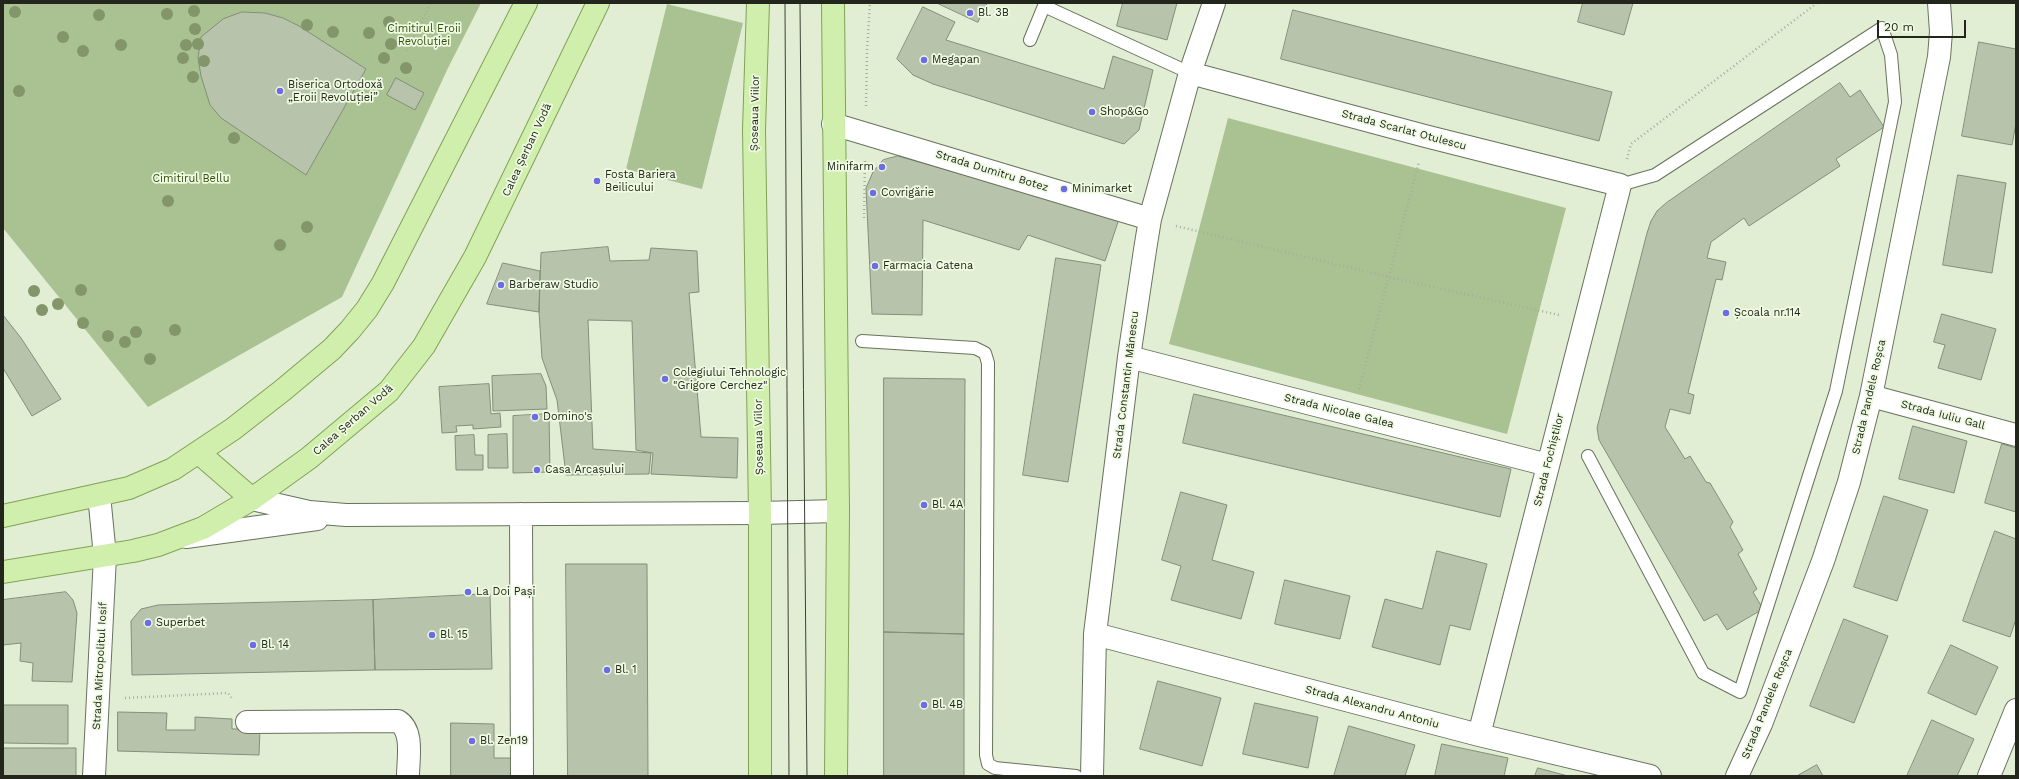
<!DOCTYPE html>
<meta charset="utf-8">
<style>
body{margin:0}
#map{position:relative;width:2019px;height:779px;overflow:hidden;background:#e1eed4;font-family:"Work Sans",sans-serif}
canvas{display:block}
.frame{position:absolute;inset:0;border:4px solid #22261d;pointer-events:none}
.scale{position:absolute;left:1877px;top:20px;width:89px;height:18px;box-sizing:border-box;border:2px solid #22261d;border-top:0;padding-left:5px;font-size:12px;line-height:14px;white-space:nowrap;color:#22261d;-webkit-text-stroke:3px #eefbe1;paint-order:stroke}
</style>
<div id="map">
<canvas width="2019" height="779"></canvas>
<div class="frame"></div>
<div class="scale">20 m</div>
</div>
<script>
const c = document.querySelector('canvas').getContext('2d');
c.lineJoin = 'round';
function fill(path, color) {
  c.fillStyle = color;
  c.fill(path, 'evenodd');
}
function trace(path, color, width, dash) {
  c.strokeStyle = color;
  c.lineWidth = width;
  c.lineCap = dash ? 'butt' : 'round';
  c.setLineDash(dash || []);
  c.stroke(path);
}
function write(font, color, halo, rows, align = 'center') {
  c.font = font + ' "Work Sans",sans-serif';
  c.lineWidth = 3.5;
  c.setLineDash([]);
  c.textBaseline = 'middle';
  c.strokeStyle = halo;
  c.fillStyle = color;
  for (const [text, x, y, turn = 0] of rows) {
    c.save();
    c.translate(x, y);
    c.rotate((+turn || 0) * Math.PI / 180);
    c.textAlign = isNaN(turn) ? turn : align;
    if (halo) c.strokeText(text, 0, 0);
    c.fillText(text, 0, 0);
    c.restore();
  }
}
const green = new Path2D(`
 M3,3H481L448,68L342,297L148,407L3,228Z
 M667,4L743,23L702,189L626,169Z
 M1228,118L1566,208L1507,434L1169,344Z`);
const building = new Path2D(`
 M937,3H987L978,22Z
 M1123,3H1177L1167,40L1117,26Z
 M1583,3H1633L1624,35L1578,22Z
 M923,7L955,22L946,40L1104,89L1113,56L1153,70L1139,130L1124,144L933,84L913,75L897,59Z
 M1293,10L1612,92L1599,141L1281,59Z
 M242,12L265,13L283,18L299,26L366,69L306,175L221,118L210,105L201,76L198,58L201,37L223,19Z
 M1979,42L2016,49V123L2012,145L1962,136Z
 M396,78L424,93L415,110L387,95Z
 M1840,83L1850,97L1860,90L1884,127L1836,159L1840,166L1749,226L1744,218L1711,242L1707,258L1726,262L1722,280L1716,279L1688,393L1694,395L1690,414L1670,409L1665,427L1685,459L1690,456L1706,482L1710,483L1733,522L1730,527L1743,550L1738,554L1757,589L1753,592L1763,609L1727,630L1717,614L1704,621L1599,440L1597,428L1647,233L1651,221L1657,211L1666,203Z
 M898,156L1119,219L1105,261L1028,235L1019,250L923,220L922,315L872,314L866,188L873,172L883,160Z
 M1958,175L2006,183L1992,273L1943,265Z
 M608,247L610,261L649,260L651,248L697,251L699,292L689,293L701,437L738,438L737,478L651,474L653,453L636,450L632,321L588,320L593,449L651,453L649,474L566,475L557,400L542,358L539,312L541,253Z
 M1056,258L1101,265L1068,482L1023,475Z
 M503,263L540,271L539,312L487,304Z
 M1942,314L1996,329L1981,380L1938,368L1945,345L1934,342Z
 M3,315L21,338L61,399L32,416L3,368Z
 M541,374L546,386L547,409L493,411L492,376Z
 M884,378L965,379L964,634L884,632Z
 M489,384L491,414L500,413L501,427L473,429V425L456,426L457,432L442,433L439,387Z
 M1194,394L1511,469L1500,517L1183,443Z
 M549,414L550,472L513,473V416Z
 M1913,426L1967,441L1954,493L1899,479Z
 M507,434L508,468H488V435Z
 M474,435L475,455H483V470H456L455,436Z
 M2002,444L2016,448V512L1985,503Z
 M1181,492L1227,505L1212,560L1254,572L1241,619L1171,600L1181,566L1162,560Z
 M1884,496L1928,510L1897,601L1854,587Z
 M1995,531L2016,539V619L2010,637L1963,621Z
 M1437,551L1487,564L1470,630L1450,625L1440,665L1372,647L1385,599L1422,609Z
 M566,564H647L648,776H568Z
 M1285,580L1350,596L1340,639L1275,624Z
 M66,592L73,600L77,613L72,682L32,681L33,663L20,661L21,643L3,645V600Z
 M490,594L492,669L375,670L373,600Z
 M373,600L375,670L132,675L131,621L141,609L158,605Z
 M1844,619L1888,636L1854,723L1810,706Z
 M884,632L964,634V776H884Z
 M1951,645L1998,667L1976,715L1928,693Z
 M1158,681L1221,698L1202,766L1140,749Z
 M1255,703L1318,717L1308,768L1243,754Z
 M3,705H68V744L3,743Z
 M118,712L167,713L166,730H195V717L232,719V729H260L259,755L118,751Z
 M1932,720L1974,739L1957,776H1907Z
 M451,723L494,724V758H511V776H451Z
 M1349,726L1415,745L1405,776H1334Z
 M1442,744L1508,758L1504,776H1435Z
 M3,748H76V776H3Z
 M1817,765L1823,776H1797Z
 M1538,768L1568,776H1535Z`);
const path = new Path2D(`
 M407,51L431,3
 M866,106L867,51L870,3
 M1627,159L1631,144L1817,3
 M864,218L865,161
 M1176,226L1389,277L1559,315
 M1359,389L1419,162
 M125,698L228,693L233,700`);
const lane = new Path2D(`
 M1045,3L1044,6L1190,73
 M1030,40L1044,6
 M862,341L975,348L985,353L988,363L986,755L988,764L995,768L1076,776
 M1588,456L1703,673L1740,692L1836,391L1895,102L1891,55L1882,28L1655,175L1620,185`);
const street = new Path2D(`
 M1190,73L1425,136L1620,185L1479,735
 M833,124L1150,219
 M1129,357L1548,465
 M1871,396L2016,435
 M252,499L309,512L346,515L760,513L838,511
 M521,514L522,776
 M186,537L317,519
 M1095,634L1479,735L1650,776
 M247,722L398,721C414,731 408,759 408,776
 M94,776L105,556L99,495
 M1092,776L1095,634L1129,357L1145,250L1150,219L1190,73L1214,3
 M1737,776L1761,724L1823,561L1849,482L1871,396L1939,57L1941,32L1939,3
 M1989,776L2016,710`);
const primary = new Path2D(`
 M758,3L754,130L760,513V776
 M833,3L838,511L836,776
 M199,453L252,499
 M3,516L129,488L173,469L233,429L283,390L332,349L350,330L367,309L383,283L526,3
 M3,572L133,551L158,545L203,528L252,499L309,458L389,391L424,346L475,257L598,3`);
const tram = new Path2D(`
 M785,3L789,776
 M800,3L807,776`);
const trees = [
 [194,11],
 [15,12],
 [167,14],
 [99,15],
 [389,22],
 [307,25],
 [195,29],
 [333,32],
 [369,33],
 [63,37],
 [198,44],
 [391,44],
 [121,45],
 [186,45],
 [83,51],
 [183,58],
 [384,58],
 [204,61],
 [406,68],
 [193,77],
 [19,91],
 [234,138],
 [168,201],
 [307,227],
 [280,245],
 [81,290],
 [34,291],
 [58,304],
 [42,310],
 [83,323],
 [175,330],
 [136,332],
 [108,336],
 [125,342],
 [150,359]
];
const markers = [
 [970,13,4,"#6c6ce6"],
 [924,60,4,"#6c6ce6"],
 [280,91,4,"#6c6ce6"],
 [1092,112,4,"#6c6ce6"],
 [882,167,4,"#6c6ce6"],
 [597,181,4,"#6c6ce6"],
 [1064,189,4,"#6c6ce6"],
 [873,193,4,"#6c6ce6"],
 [875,266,4,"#6c6ce6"],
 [501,285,4,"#6c6ce6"],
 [1726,313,4,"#6c6ce6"],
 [665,379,4,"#6c6ce6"],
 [535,417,4,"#6c6ce6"],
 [537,470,4,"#6c6ce6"],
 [924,505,4,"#6c6ce6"],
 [468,592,4,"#6c6ce6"],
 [148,623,4,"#6c6ce6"],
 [432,635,4,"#6c6ce6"],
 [253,645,4,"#6c6ce6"],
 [607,670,4,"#6c6ce6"],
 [924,705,4,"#6c6ce6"],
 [472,741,4,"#6c6ce6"]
];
const poiNames = [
 ["Bl. 3B",978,13],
 ["Megapan",932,60],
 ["Biserica Ortodoxă",288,85],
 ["„Eroii Revoluției”",288,98],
 ["Shop&Go",1100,112],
 ["Minifarm",874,167,"right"],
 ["Fosta Bariera",605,175],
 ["Beilicului",605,188],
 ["Minimarket",1072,189],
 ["Covrigărie",881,193],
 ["Farmacia Catena",883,266],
 ["Barberaw Studio",509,285],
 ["Școala nr.114",1734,313],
 ["Colegiului Tehnologic",673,373],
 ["\"Grigore Cerchez\"",673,386],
 ["Domino's",543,417],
 ["Casa Arcașului",545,470],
 ["Bl. 4A",932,505],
 ["La Doi Pași",476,592],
 ["Superbet",156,623],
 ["Bl. 15",440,635],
 ["Bl. 14",261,645],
 ["Bl. 1",615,670],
 ["Bl. 4B",932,705],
 ["Bl. Zen19",480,741]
];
const parkNames = [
 ["Cimitirul Eroii",424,29],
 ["Revoluției",424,42],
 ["Cimitirul Bellu",191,179]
];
const streetNames = [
 ["Șoseaua Viilor",755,113,-89],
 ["Strada Scarlat Otulescu",1404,130,15],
 ["Calea Șerban Vodă",527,150,-65],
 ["Strada Dumitru Botez",992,171,17],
 ["Strada Constantin Mănescu",1126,385,-83],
 ["Strada Pandele Roșca",1869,397,-77],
 ["Strada Nicolae Galea",1339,411,14],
 ["Strada Iuliu Gall",1943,415,15],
 ["Calea Șerban Vodă",353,420,-41],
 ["Șoseaua Viilor",759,437,-91],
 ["Strada Fochiștilor",1549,460,-76],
 ["Strada Mitropolitul Iosif",100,666,-87],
 ["Strada Pandele Roșca",1767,704,-68],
 ["Strada Alexandru Antoniu",1372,707,15]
];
fill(green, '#aac292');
fill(building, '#b7c4ab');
trace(building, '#838f78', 1);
trace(lane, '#67735c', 14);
trace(street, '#67735c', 24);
trace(primary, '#80a256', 24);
trace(path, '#a4af9a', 2.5, [1, 3]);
trace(lane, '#fff', 12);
trace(street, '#fff', 22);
trace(primary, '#d1efac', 22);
trace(tram, '#3c4136', 1);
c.fillStyle = '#829669';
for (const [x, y] of trees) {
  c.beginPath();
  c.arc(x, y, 6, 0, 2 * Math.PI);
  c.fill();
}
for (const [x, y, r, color] of markers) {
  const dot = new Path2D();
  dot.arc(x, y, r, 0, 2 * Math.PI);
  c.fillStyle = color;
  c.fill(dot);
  trace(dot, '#eefbe1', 1.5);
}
write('11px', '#22261d', '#eefbe1', poiNames, 'left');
write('11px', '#354e11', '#eefbe1', parkNames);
write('11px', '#22261d', '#eefbe1', streetNames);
</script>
